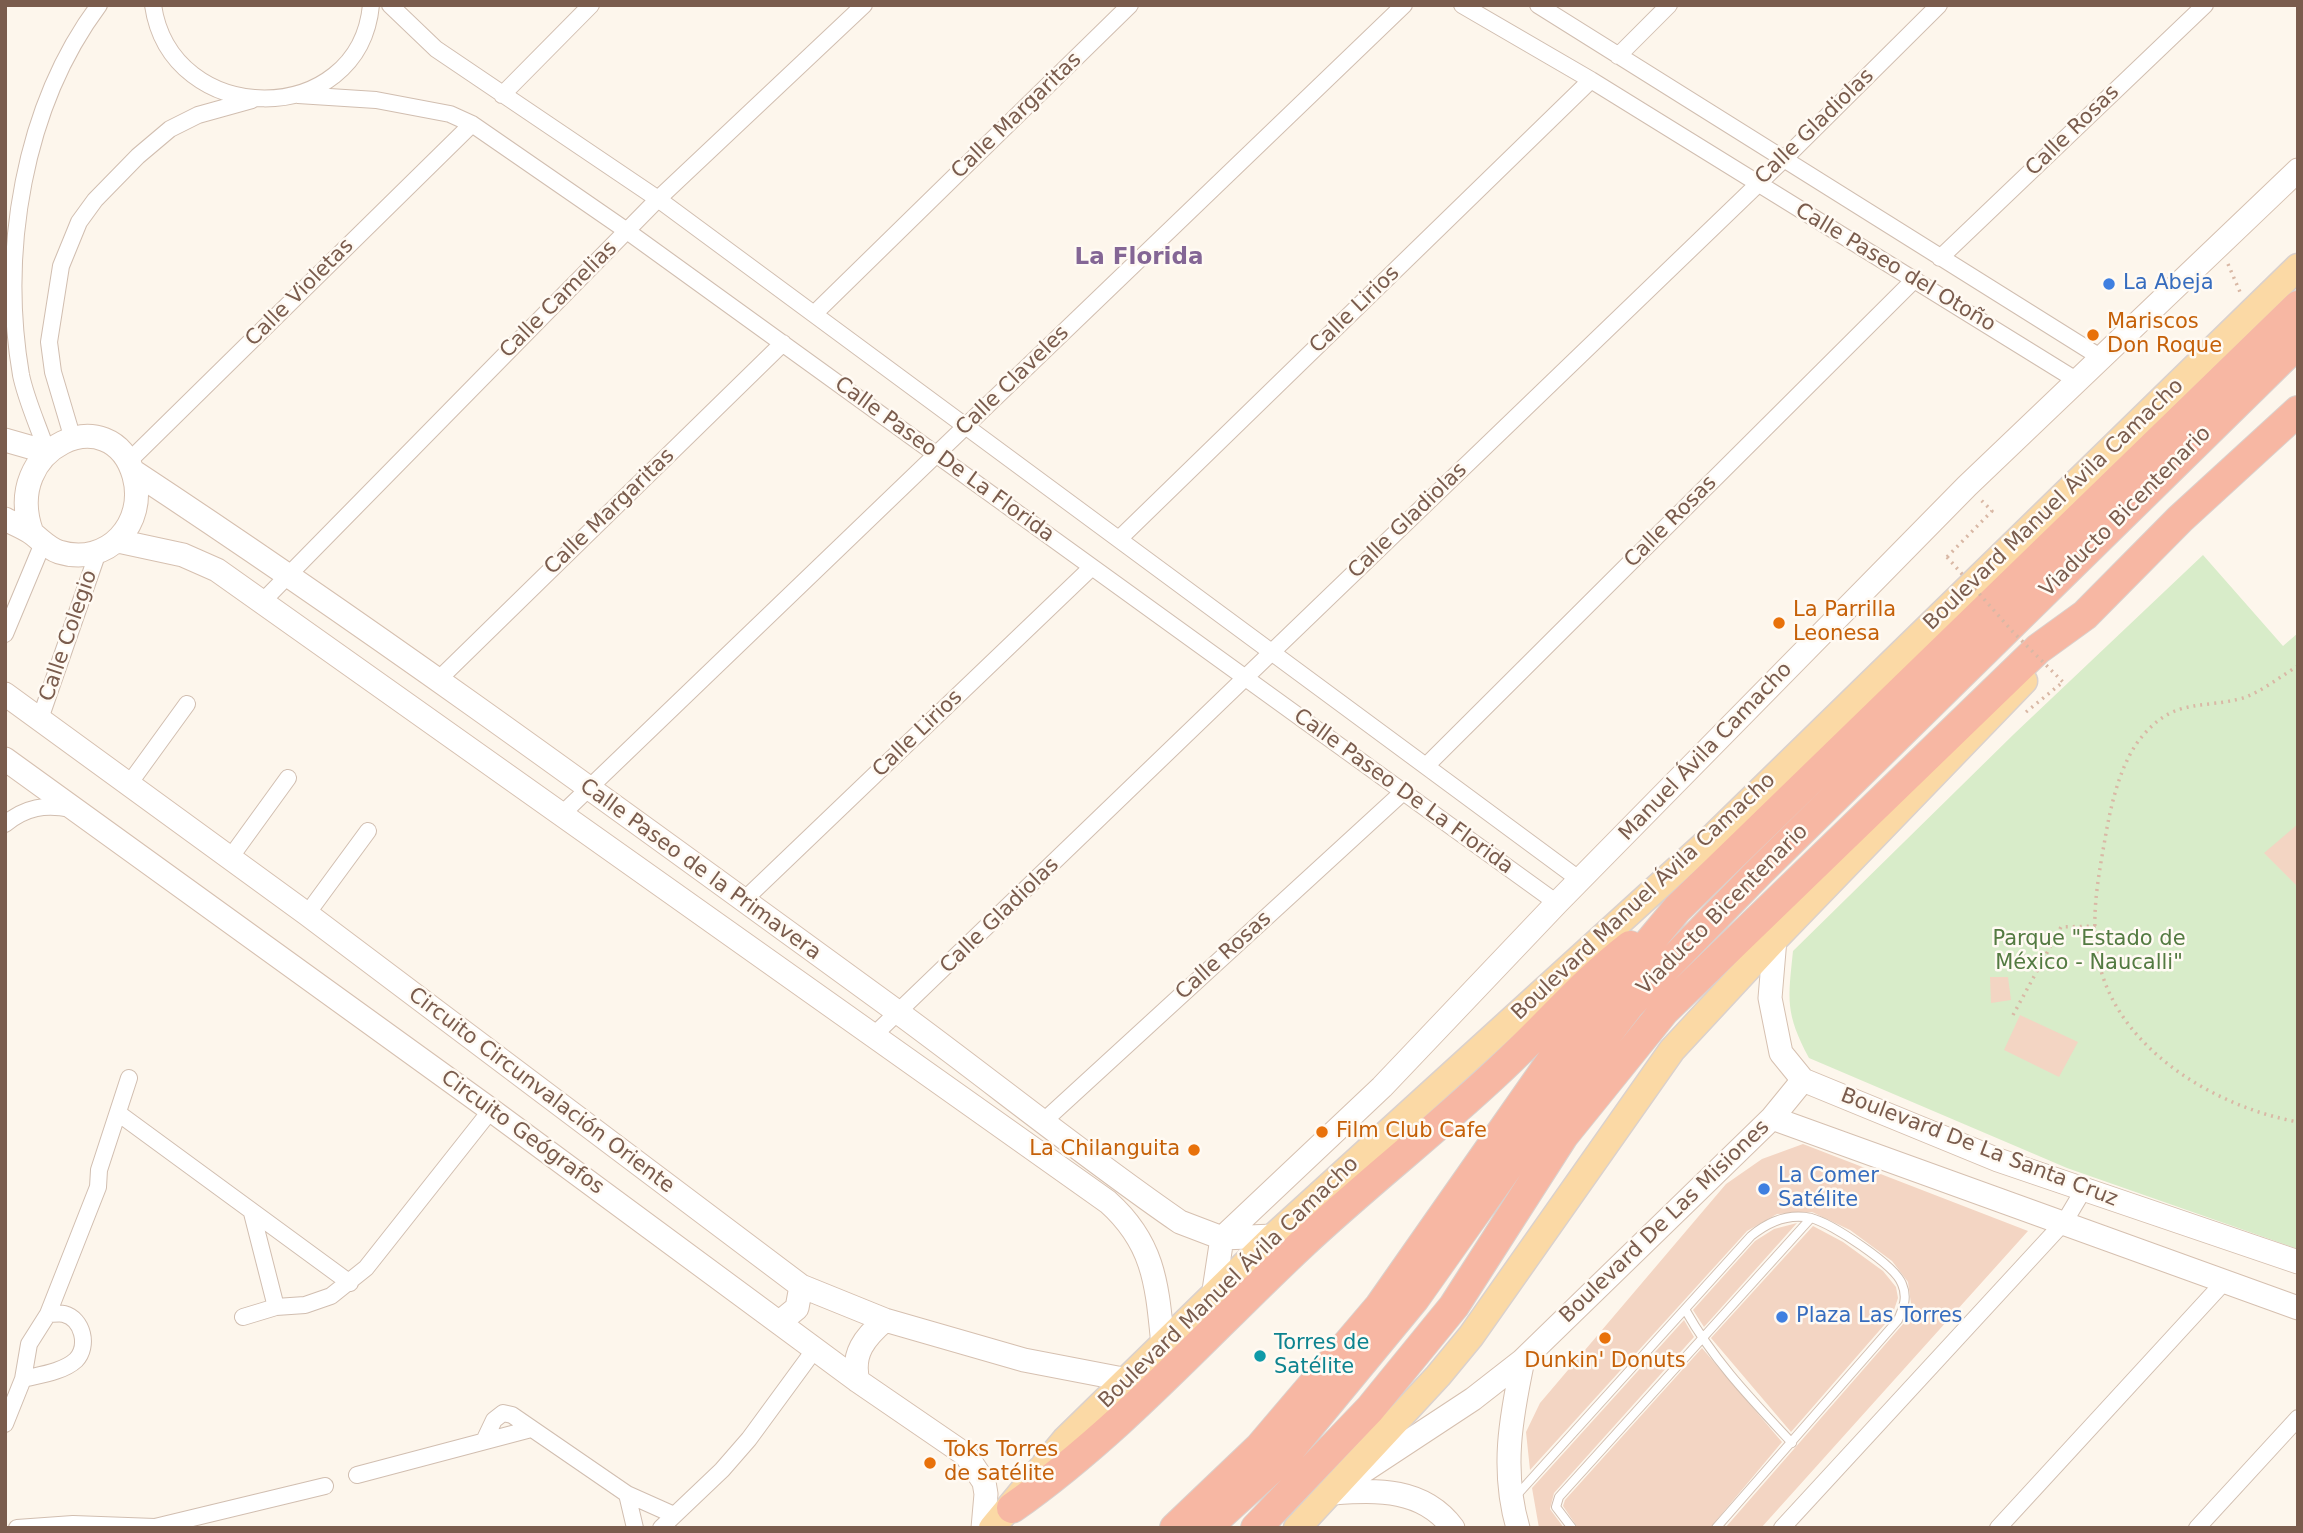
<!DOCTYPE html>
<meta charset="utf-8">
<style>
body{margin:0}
#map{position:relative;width:2303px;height:1533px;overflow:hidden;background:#fdf6ec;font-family:"DejaVu Sans",sans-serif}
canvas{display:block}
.frame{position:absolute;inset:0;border:7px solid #7a5c4d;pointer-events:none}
</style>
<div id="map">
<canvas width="2303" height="1533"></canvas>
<div class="frame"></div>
</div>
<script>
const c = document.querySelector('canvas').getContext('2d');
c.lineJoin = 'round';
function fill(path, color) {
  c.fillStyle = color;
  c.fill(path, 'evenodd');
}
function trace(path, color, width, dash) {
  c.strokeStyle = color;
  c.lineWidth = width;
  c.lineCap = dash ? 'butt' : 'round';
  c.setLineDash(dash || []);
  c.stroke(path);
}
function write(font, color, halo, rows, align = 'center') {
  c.font = font + ' "DejaVu Sans",sans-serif';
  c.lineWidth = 5;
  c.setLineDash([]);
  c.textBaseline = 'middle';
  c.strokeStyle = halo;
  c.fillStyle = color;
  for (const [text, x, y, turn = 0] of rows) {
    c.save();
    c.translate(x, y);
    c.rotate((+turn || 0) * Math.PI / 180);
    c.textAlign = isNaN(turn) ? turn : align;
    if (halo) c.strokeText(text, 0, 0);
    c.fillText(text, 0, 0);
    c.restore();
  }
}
const green = new Path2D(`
 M2203,555L2283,646L2298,633V1249L2067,1168L1809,1058C1785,1013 1788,1000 1793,951L2014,734Z`);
const building = new Path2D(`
 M2298,824V887L2264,853Z
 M1990,977H2008L2011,1000L1991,1003Z
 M2020,1015L2078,1042L2059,1077L2004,1050Z
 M1803,1144L2028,1231L1761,1528H1725L1903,1324L1911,1304L1908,1282L1892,1261L1850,1230L1812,1212L1777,1214L1747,1231L1530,1470L1526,1432L1540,1403L1726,1184L1762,1159Z
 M1797,1223L1704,1327L1693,1310L1755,1241L1774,1229Z
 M1813,1226L1843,1242L1883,1271L1896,1287L1898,1298L1892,1316L1791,1432L1711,1338Z
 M1684,1320L1694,1337L1554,1493L1550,1509L1564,1528H1539L1532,1488Z
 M1702,1348L1782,1442L1710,1528H1578L1563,1506L1565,1500Z`);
const path = new Path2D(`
 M2228,264L2240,292
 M1947,557L1992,511L1980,499
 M2298,666C2281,676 2261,692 2243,698C2204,709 2177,698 2146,732C2121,758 2111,804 2105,839C2099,873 2092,910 2096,945C2106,1042 2210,1106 2298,1122
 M2026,712L2063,682
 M2013,1015L2061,927L2096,926`);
const lane = new Path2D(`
 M1686,1311C1714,1361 1753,1401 1792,1443
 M1516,1496L1751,1236C1768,1222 1788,1213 1811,1218C1831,1223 1895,1265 1902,1284C1908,1298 1903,1308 1898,1320L1716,1528
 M1572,1528L1556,1507L1559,1497L1811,1218`);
const street = new Path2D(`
 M153,5C171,129 359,130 371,5
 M390,5L436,49L658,199L1580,880
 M1462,5L1591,80L2076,380
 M1538,5L2100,357
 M1618,56L1669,5
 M298,95L376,100L450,114L472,124L627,231L1557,903
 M502,95L591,5
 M1940,258L2205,5
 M814,314L1130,5
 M72,436L53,372L49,342L61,266L79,222L95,200L138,156L170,129L198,115L252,100
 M45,446C37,423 26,399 21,375C0,252 23,107 99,5
 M128,462L472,124
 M1119,539L1591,80
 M262,602L658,199L864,5
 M5,634L43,543
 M438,680L783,343
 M40,719L98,552
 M1426,766L1915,279
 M129,784L187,704
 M561,815L1404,5
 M5,824C26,807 45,804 71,809
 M230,858L288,778
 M743,901L1092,567
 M307,914L368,831
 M874,1035L1782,161L1939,5
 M118,1113L350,1283
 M1045,1120L1403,792
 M252,1213L276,1307
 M243,1317L276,1307L305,1305L331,1296L366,1268L491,1110
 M23,1379C39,1375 63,1372 76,1360C89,1346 83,1319 64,1314C60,1313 52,1314 48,1314
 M5,1424L23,1379L29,1344L48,1314L98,1187L99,1170L129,1078
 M484,1441L494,1420L503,1413L512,1415L627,1494L674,1515
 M357,1475L531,1429
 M627,1494L635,1528
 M17,1528L73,1524L155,1527L325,1486
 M661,1528L722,1470L749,1439L815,1349
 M1782,1528L2065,1221L2084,1189
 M1998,1528L2225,1281
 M2197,1528L2298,1418`);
const secondary = new Path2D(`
 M5,440L40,450
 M133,471C394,643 646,829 899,1013C993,1082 1084,1156 1180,1222L1222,1238L1274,1236
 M5,519C14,524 25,528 33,534C42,541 48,548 59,552C108,567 147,523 134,476C112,397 0,447 32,533
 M118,541L183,555L217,570L1108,1202C1155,1244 1157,1286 1163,1345
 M5,694L307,914L801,1286L885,1320L1024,1360L1128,1380
 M5,759L491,1110L858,1381L966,1455L984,1482L986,1494L983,1528
 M1775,939L1770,998L1781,1053L1803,1080L1998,1160L2298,1262
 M1772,1118L2298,1308
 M1213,1297L1222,1238L1382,1087L1557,903L1967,486L2298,170
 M780,1322L797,1308L801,1286
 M858,1381C851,1354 865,1337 885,1320
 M1347,1482L1473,1399L1523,1360L1772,1118L1803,1080
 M1333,1493C1378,1490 1423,1488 1453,1528
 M1518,1528C1501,1470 1511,1417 1523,1360`);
const primary = new Path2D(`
 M992,1528L1065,1440L1274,1236L1715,835L2298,267
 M1297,1528L1438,1376L1471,1336L1672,1050L1775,939L2024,681`);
const highway = new Path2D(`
 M1012,1508C1119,1433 1206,1334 1301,1245C1369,1181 1444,1124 1511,1059C1551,1021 1586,980 1630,946
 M1175,1528L1260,1447L1380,1306L1555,1056L1677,909L2298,306
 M1206,1528L1282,1459L1414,1299L1540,1121L1629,1005L1760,871L2298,343
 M1256,1528L1370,1409L1454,1306L1563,1136L1664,1011L2038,649L2085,615L2180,519L2298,411`);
const pathBridge = new Path2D(`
 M1947,557L2013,632L2063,682`);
const markers = [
 [2109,284,7,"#3f7fe0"],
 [2093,335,7,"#e8710a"],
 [1779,623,7,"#e8710a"],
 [1322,1132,7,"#e8710a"],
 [1194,1150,7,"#e8710a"],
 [1764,1189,7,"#3f7fe0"],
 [1782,1317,7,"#3f7fe0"],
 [1605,1338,7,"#e8710a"],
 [1260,1356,7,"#0f9aa8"],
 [930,1463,7,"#e8710a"]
];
const streetNames = [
 ["Calle Margaritas",1017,116,-44],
 ["Calle Gladiolas",1815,127,-44],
 ["Calle Rosas",2073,131,-44],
 ["Calle Paseo del Otoño",1895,268,31],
 ["Calle Violetas",300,293,-45],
 ["Calle Camelias",559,300,-45],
 ["Calle Lirios",1355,310,-44],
 ["Calle Claveles",1013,381,-44],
 ["Calle Paseo De La Florida",944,460,36],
 ["Boulevard Manuel Ávila Camacho",2054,505,-44],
 ["Calle Margaritas",610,512,-44],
 ["Viaducto Bicentenario",2126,512,-45],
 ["Calle Gladiolas",1408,521,-44],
 ["Calle Rosas",1671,522,-45],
 ["Calle Colegio",69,636,-71],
 ["Calle Lirios",918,734,-44],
 ["Manuel Ávila Camacho",1706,752,-46],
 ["Calle Paseo De La Florida",1403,792,36],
 ["Calle Paseo de la Primavera",700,870,36],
 ["Boulevard Manuel Ávila Camacho",1644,897,-43],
 ["Viaducto Bicentenario",1723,910,-45],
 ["Calle Gladiolas",1000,916,-44],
 ["Calle Rosas",1224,956,-42],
 ["Circuito Circunvalación Oriente",541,1091,37],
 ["Circuito Geógrafos",522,1133,36],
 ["Boulevard De La Santa Cruz",1979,1148,21],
 ["Boulevard De Las Misiones",1665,1222,-44],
 ["Boulevard Manuel Ávila Camacho",1229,1283,-44]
];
const shopNames = [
 ["La Abeja",2123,284],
 ["La Comer",1778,1177],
 ["Satélite",1778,1201],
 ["Plaza Las Torres",1796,1317]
];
const foodNames = [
 ["Mariscos",2107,323],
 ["Don Roque",2107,347],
 ["La Parrilla",1793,611],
 ["Leonesa",1793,635],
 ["Film Club Cafe",1336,1132],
 ["La Chilanguita",1180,1150,"right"],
 ["Dunkin' Donuts",1605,1362,"center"],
 ["Toks Torres",944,1451],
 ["de satélite",944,1475]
];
const parkNames = [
 ["Parque \"Estado de",2089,940],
 ["México - Naucalli\"",2089,964]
];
const cultureNames = [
 ["Torres de",1274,1344],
 ["Satélite",1274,1368]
];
const neighbourhoodNames = [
 ["La Florida",1139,258]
];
fill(green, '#d8ecc9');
fill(building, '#f3d5c3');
trace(lane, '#d1beb0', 10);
trace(street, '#d1beb0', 18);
trace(secondary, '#d6c0b0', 25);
trace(primary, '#dad1cd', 29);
trace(highway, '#dad1cd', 32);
trace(path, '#d9b8a5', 3.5, [2, 5]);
trace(lane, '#fff', 8);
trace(street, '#fff', 16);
trace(secondary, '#fff', 23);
trace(primary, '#fbd9a5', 26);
trace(highway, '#f7b7a3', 30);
trace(pathBridge, '#d9b8a5', 3.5, [2, 5]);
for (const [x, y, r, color] of markers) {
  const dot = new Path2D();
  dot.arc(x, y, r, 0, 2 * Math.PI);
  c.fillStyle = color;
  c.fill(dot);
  trace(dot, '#fffaf3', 2.5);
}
write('21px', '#7a5c4d', '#fffaf3', streetNames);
write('21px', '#366cbe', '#fffaf3', shopNames, 'left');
write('21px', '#c56008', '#fffaf3', foodNames, 'left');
write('21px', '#537a41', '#fffaf3', parkNames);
write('21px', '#0d838f', '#fffaf3', cultureNames, 'left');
write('bold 23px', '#846695', '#fffaf3', neighbourhoodNames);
</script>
